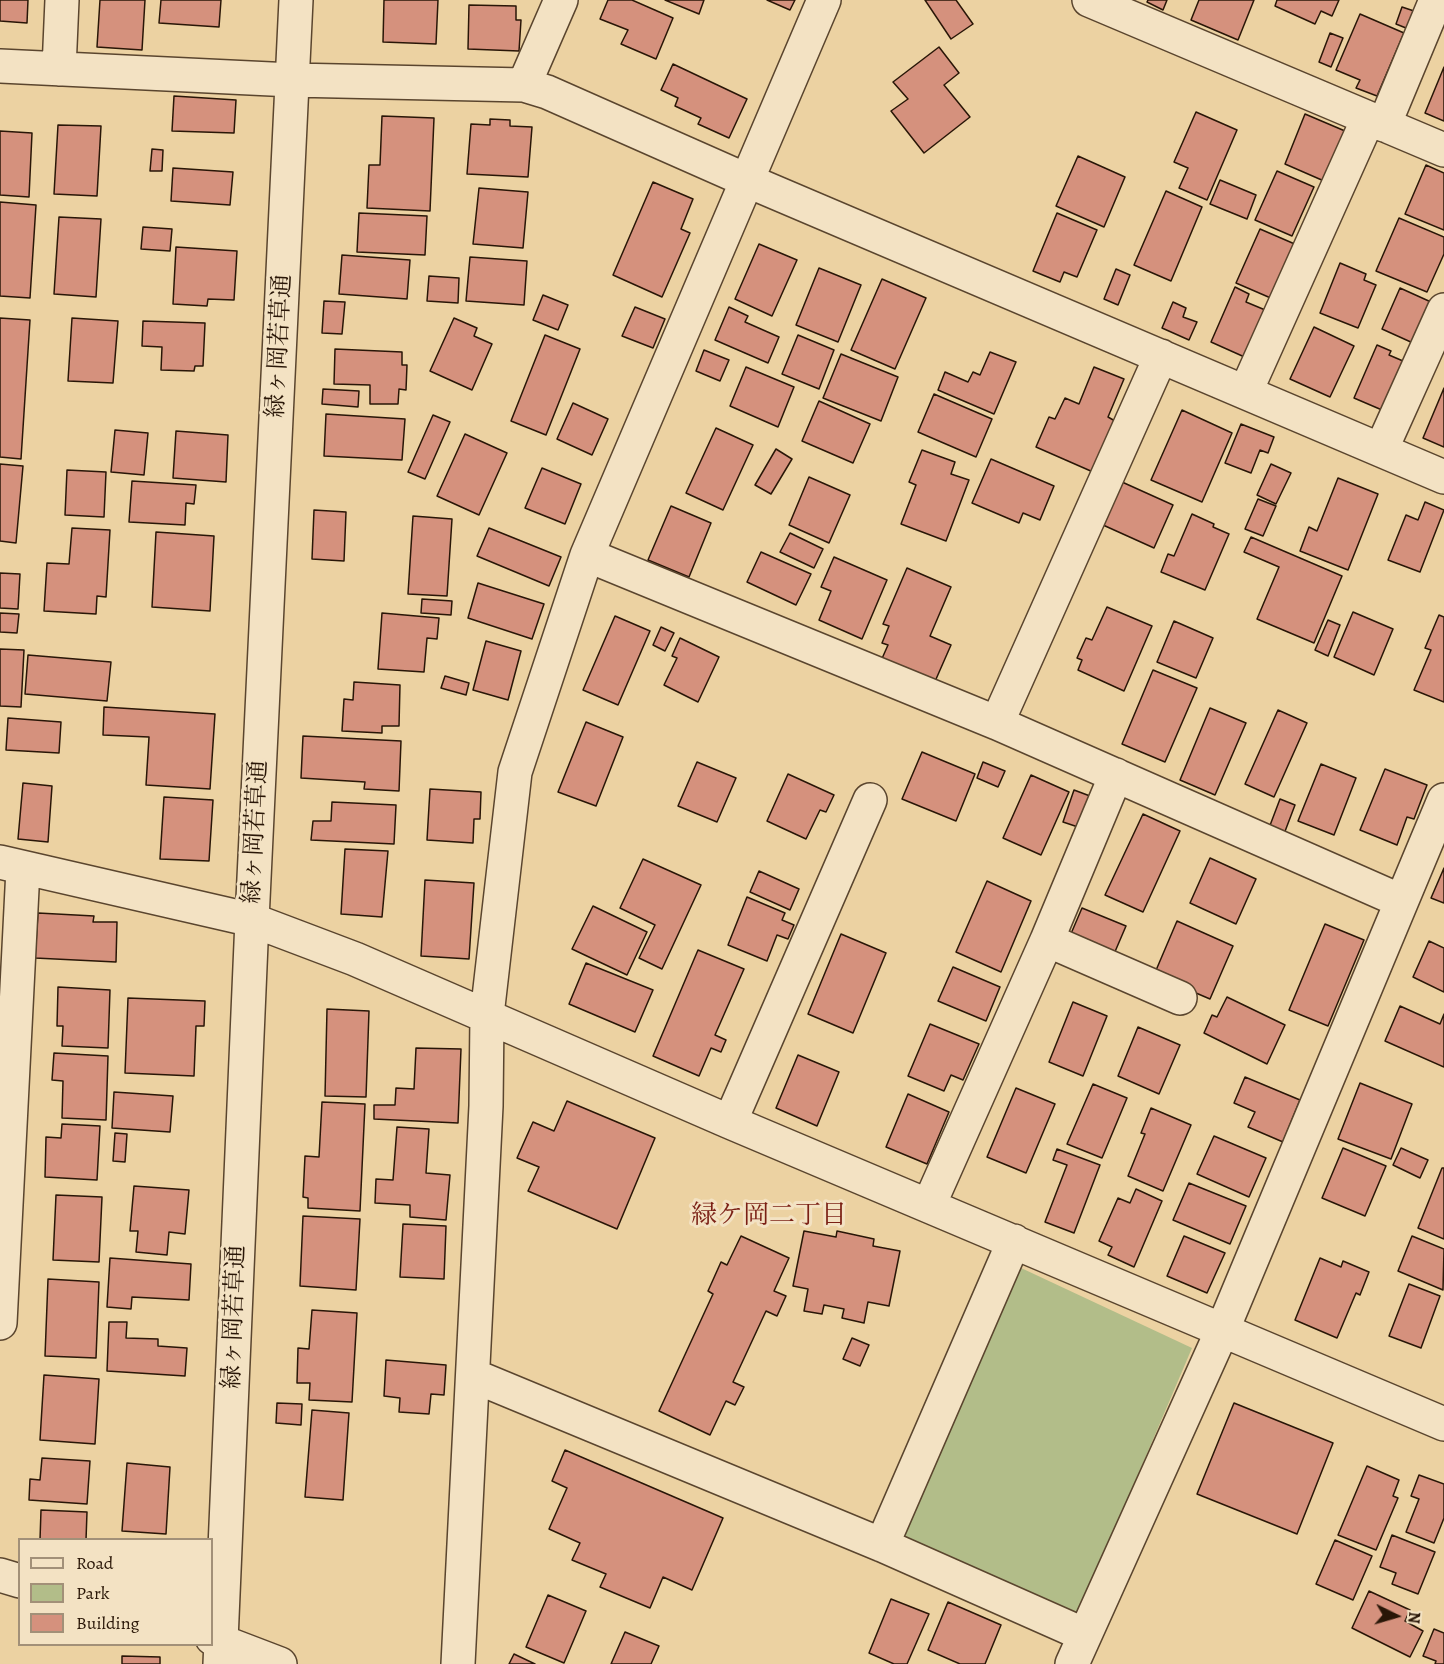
<!DOCTYPE html>
<meta charset="utf-8">
<style>
body{margin:0}
#map{position:relative;width:1444px;height:1664px;overflow:hidden;background:#ecd2a2;font-family:Alegreya,serif}
canvas{display:block}
.legend{position:absolute;left:18px;top:1538px;width:195px;height:108px;box-sizing:border-box;background:#f3e2c3;border:2px solid #a29078;margin:0;padding:8px 10px;list-style:none;font-size:18px;color:#291607}
.legend li{display:flex;align-items:center;gap:12px;height:30px}
.legend b{width:30px;border:2px solid #a29078}
.north{position:absolute;left:1366px;top:1586px;width:60px;height:60px;-webkit-text-stroke:4px #f3e2c3;paint-order:stroke;rotate:95deg;font-size:16px;font-weight:700;line-height:24px;text-align:center;color:#291607}
.north::after{content:'';display:block;margin:auto;width:21px;height:27px;background:#291607;clip-path:polygon(50% 0,100% 100%,50% 72%,0 100%)}
</style>
<div id="map">
<canvas width="1444" height="1664"></canvas>
<ul class="legend">
<li><b style="height:8px;background:#f3e2c3"></b>Road</li>
<li><b style="height:16px;background:#b2bd89"></b>Park</li>
<li><b style="height:16px;background:#d5917d"></b>Building</li>
</ul>
<div class="north">N</div>
</div>
<script>
const c = document.querySelector('canvas').getContext('2d');
c.lineJoin = 'round';
function fill(path, color) {
  c.fillStyle = color;
  c.fill(path, 'evenodd');
}
function trace(path, color, width, dash) {
  c.strokeStyle = color;
  c.lineWidth = width;
  c.lineCap = dash ? 'butt' : 'round';
  c.setLineDash(dash || []);
  c.stroke(path);
}
function write(font, color, halo, rows, align = 'center') {
  c.font = font + ' Alegreya,"Noto Serif JP",serif';
  c.lineWidth = 6;
  c.setLineDash([]);
  c.textBaseline = 'middle';
  c.strokeStyle = halo;
  c.fillStyle = color;
  for (const [text, x, y, turn = 0] of rows) {
    c.save();
    c.translate(x, y);
    c.rotate((+turn || 0) * Math.PI / 180);
    c.textAlign = isNaN(turn) ? turn : align;
    if (halo) c.strokeText(text, 0, 0);
    c.fillText(text, 0, 0);
    c.restore();
  }
}
const green = new Path2D(`
 M1019,1267L1192,1348L1077,1618L901,1540Z`);
const building = new Path2D(`
 M0,0H28L27,23L0,21Z
 M100,0H145L142,50L97,47Z
 M161,0H221L219,27L159,23Z
 M384,0H438L436,44L383,42Z
 M608,0H632L673,18L656,59L621,44L628,30L600,19Z
 M665,0H704L699,14Z
 M767,0H795L790,10Z
 M925,0H956L973,24L951,39Z
 M1148,0H1167L1163,10L1147,2Z
 M1199,0H1254L1238,40L1191,20Z
 M1277,0H1339L1332,16L1321,11L1315,24L1275,6Z
 M469,5L516,6V20H521L519,51L468,49Z
 M1402,7L1417,12L1411,30L1396,24Z
 M1360,14L1404,33L1377,96L1356,88L1360,80L1336,70Z
 M1330,33L1343,38L1331,67L1319,62Z
 M939,47L959,73L944,85L970,117L924,153L891,111L908,99L893,82Z
 M673,64L747,99L729,138L698,124L701,118L675,106L678,98L661,90Z
 M1444,67V121L1425,113Z
 M174,96L236,100L234,133L172,131Z
 M1196,112L1237,130L1207,200L1179,188L1188,168L1174,162Z
 M1305,114L1345,131L1324,181L1285,164Z
 M382,116L434,118L430,211L367,208L369,165H380Z
 M490,119L510,120V126L532,127L528,177L467,174L471,124L490,125Z
 M58,125L101,126L97,196L54,194Z
 M0,131L32,133L29,197L0,195Z
 M152,149L163,150L162,171H150Z
 M1078,156L1125,177L1104,227L1056,206Z
 M1426,165L1444,173V230L1405,214Z
 M173,168L233,172L230,205L171,201Z
 M1277,171L1314,187L1292,236L1255,220Z
 M1220,180L1256,195L1247,219L1210,204Z
 M653,182L693,199L681,229L690,233L662,297L613,275Z
 M479,188L528,192L523,248L473,244Z
 M1166,191L1202,207L1171,281L1134,265Z
 M0,202L36,205L30,298L0,296Z
 M359,213L427,216L425,255L357,252Z
 M1057,213L1097,230L1077,277L1064,272L1060,282L1033,271Z
 M59,217L101,219L96,297L54,294Z
 M1399,218L1444,237V254L1427,292L1376,271Z
 M143,227L172,229L170,251L141,249Z
 M1260,229L1297,245L1273,299L1236,283Z
 M759,244L797,260L772,316L735,299Z
 M176,247L237,251L234,300L208,299L207,306L173,304Z
 M342,255L410,260L407,299L339,294Z
 M470,257L527,261L524,305L466,301Z
 M1340,263L1366,274L1364,280L1376,285L1358,328L1320,313Z
 M819,268L861,285L838,342L796,325Z
 M1116,269L1130,275L1118,305L1104,299Z
 M429,276L459,278L458,303L427,301Z
 M882,279L926,298L895,369L851,350Z
 M1235,287L1249,294L1246,302L1270,312L1249,359L1211,342Z
 M1400,288L1431,302L1413,343L1382,329Z
 M543,295L568,305L558,330L533,320Z
 M324,301L345,302L342,334L322,333Z
 M1173,302L1186,308L1183,317L1197,322L1189,340L1162,328Z
 M635,307L665,319L653,348L622,336Z
 M729,307L748,316L745,322L779,337L768,363L715,340Z
 M0,318L30,320L21,459L0,457Z
 M72,318L118,321L113,383L68,381Z
 M454,318L477,328L474,336L492,344L472,390L430,371Z
 M143,321L205,323L203,366H195L194,371L161,370L162,347L142,346Z
 M1314,327L1354,346L1330,397L1290,379Z
 M545,335L580,349L546,435L511,421Z
 M798,335L834,350L819,389L782,374Z
 M1377,345L1391,351L1389,355L1410,364L1389,413L1354,398Z
 M335,349L402,352V365H407L406,390L399,389L398,404H370V385L334,384Z
 M704,350L729,360L720,381L696,371Z
 M990,352L1016,362L994,414L938,390L945,372L968,382L973,372L980,375Z
 M841,354L898,377L881,421L823,398Z
 M746,367L794,387L778,427L730,406Z
 M1094,367L1124,379L1108,417L1115,421L1093,472L1036,447L1049,417L1055,419L1065,398L1079,404Z
 M1444,388V447L1423,438Z
 M323,389L359,391L358,407L322,404Z
 M934,394L992,419L976,457L918,432Z
 M819,401L870,424L853,463L802,441Z
 M573,403L608,419L592,455L557,439Z
 M1182,410L1232,433L1202,502L1151,480Z
 M326,414L405,419L402,460L324,456Z
 M433,415L450,422L425,479L408,472Z
 M1241,424L1274,437L1268,453L1260,450L1251,473L1225,463Z
 M716,428L753,445L723,510L686,493Z
 M115,430L148,433L144,475L111,472Z
 M176,431L228,435L226,482L173,478Z
 M465,434L507,453L479,515L437,496Z
 M776,449L792,459L771,494L755,485Z
 M922,450L955,462L951,474L969,480L946,541L901,524L916,485L909,482Z
 M991,459L1054,486L1040,520L1023,513L1019,523L972,503Z
 M0,464L23,466L16,543L0,541Z
 M1271,464L1291,473L1276,504L1257,495Z
 M542,468L581,484L565,524L525,508Z
 M67,470L106,472L104,517L65,515Z
 M809,477L850,495L829,543L789,525Z
 M1338,478L1378,494L1348,570L1300,551L1309,527L1317,531Z
 M132,481L196,485L194,504L186,503L185,525L129,522Z
 M1122,482L1173,505L1154,548L1103,525Z
 M1258,499L1276,506L1263,536L1245,529Z
 M1425,502L1444,510L1420,572L1388,560L1406,515L1418,520Z
 M671,506L711,523L689,577L648,560Z
 M314,510L346,512L344,561L312,559Z
 M1192,514L1214,524L1213,527L1229,534L1205,590L1161,572L1168,554L1174,556Z
 M413,516L452,519L447,596L408,594Z
 M72,528L110,530L106,597L97,596L96,614L44,611L47,563L69,564Z
 M489,528L561,557L549,586L477,556Z
 M156,532L214,536L210,611L152,607Z
 M790,533L823,549L814,568L780,552Z
 M1251,537L1342,576L1314,643L1257,619L1279,567L1244,552Z
 M761,552L811,574L796,605L747,582Z
 M834,557L887,580L862,639L819,620L831,591L821,587Z
 M907,568L951,587L930,636L951,645L933,686L880,663L888,645L882,643L889,626L883,624Z
 M0,573L20,574L18,609L0,608Z
 M478,583L544,604L532,639L468,618Z
 M422,599L452,601L451,615L421,613Z
 M1107,607L1152,626L1124,691L1078,670L1082,660L1077,658L1086,638L1092,640Z
 M1353,612L1393,629L1374,675L1334,657Z
 M0,613L19,614L17,633L0,632Z
 M382,613L439,618L437,639L427,638L424,672L378,669Z
 M1439,615L1444,617V702L1414,690L1431,650L1425,648Z
 M615,616L650,631L618,705L583,690Z
 M1328,620L1340,625L1328,656L1315,650Z
 M1174,621L1213,638L1196,678L1157,662Z
 M661,627L674,633L665,651L653,645Z
 M680,638L719,657L698,702L664,685L677,658L672,656Z
 M486,641L521,651L508,700L473,690Z
 M0,649L24,650L21,707L0,706Z
 M28,655L111,662L107,701L25,694Z
 M1153,670L1197,688L1165,762L1122,744Z
 M445,676L469,683L466,695L441,688Z
 M354,682L400,685L399,726H382V733L342,731L344,699L353,700Z
 M104,707L215,714L210,789L146,785L149,737L103,735Z
 M1210,708L1246,723L1215,795L1180,780Z
 M1278,710L1307,723L1274,797L1245,784Z
 M8,718L61,722L59,753L6,750Z
 M586,722L623,737L596,806L558,792Z
 M303,736L401,741L399,791L364,789L365,782L301,778Z
 M922,752L975,774L956,821L902,799Z
 M697,762L736,778L717,822L678,806Z
 M983,762L1005,771L998,787L977,778Z
 M1321,764L1356,778L1334,835L1298,821Z
 M1385,769L1427,785L1414,819L1407,817L1397,845L1360,830Z
 M788,774L834,795L826,812L820,810L806,839L767,821Z
 M1031,775L1069,792L1041,855L1003,838Z
 M23,783L52,786L48,842L18,839Z
 M430,789L481,792L480,819H474L473,843L427,840Z
 M1074,790L1090,796L1078,827L1063,822Z
 M164,797L213,800L209,861L160,859Z
 M1280,799L1295,805L1284,834L1269,828Z
 M332,802L396,805L394,844L311,840L313,821H331Z
 M1143,814L1180,831L1143,912L1105,895Z
 M345,849L388,851L382,917L341,914Z
 M1210,858L1256,879L1236,924L1190,903Z
 M643,859L701,885L662,969L639,958L655,925L620,908Z
 M1444,868V903L1431,898Z
 M759,871L799,889L790,910L750,892Z
 M425,880L474,883L469,959L421,956Z
 M987,881L1031,901L1001,972L956,952Z
 M747,897L785,913L782,920L794,925L788,939L777,935L767,961L728,945Z
 M593,906L647,932L627,975L572,949Z
 M1082,908L1126,926L1114,954L1070,936Z
 M38,913L94,916L93,922H117L116,962L35,958Z
 M1177,921L1233,946L1210,999L1154,975Z
 M1325,924L1364,940L1328,1026L1289,1010Z
 M841,934L886,953L853,1033L808,1014Z
 M1429,941L1444,948V992L1413,977Z
 M698,950L744,969L715,1035L726,1040L721,1052L711,1048L699,1076L653,1056Z
 M586,963L653,990L635,1032L569,1004Z
 M953,967L1000,987L986,1021L938,1001Z
 M58,987L110,990L108,1048L62,1046L63,1026H57Z
 M1227,997L1285,1025L1267,1064L1204,1033L1212,1015L1217,1017Z
 M128,998L205,1001L204,1026H196L194,1076L125,1073Z
 M1073,1002L1107,1016L1083,1076L1049,1062Z
 M1400,1006L1440,1024L1444,1014V1067L1385,1041Z
 M327,1009L369,1011L366,1097L325,1096Z
 M930,1024L979,1044L963,1080L951,1075L944,1091L908,1076Z
 M1138,1027L1180,1045L1159,1094L1118,1076Z
 M416,1048L461,1049L458,1123L374,1119V1105H395L396,1088L414,1089Z
 M54,1053L108,1056L106,1120L62,1118L63,1081L52,1080Z
 M798,1055L839,1072L817,1126L776,1108Z
 M1245,1077L1300,1100L1283,1142L1248,1127L1255,1112L1234,1103Z
 M1360,1083L1412,1104L1391,1159L1338,1139Z
 M1093,1084L1127,1098L1102,1158L1067,1144Z
 M1016,1088L1055,1104L1026,1173L987,1157Z
 M114,1092L173,1096L170,1132L112,1128Z
 M908,1094L949,1112L927,1164L886,1147Z
 M567,1101L655,1138L617,1229L528,1191L539,1167L517,1158L533,1122L554,1131Z
 M322,1102L365,1104L360,1211L308,1208V1198L303,1197L305,1156L319,1157Z
 M1151,1108L1191,1125L1163,1191L1128,1176L1145,1134L1141,1133Z
 M62,1124L100,1126L97,1180L45,1177L46,1137L61,1138Z
 M397,1127L429,1129L426,1173L450,1175L446,1220L410,1217V1205L375,1203L376,1179L393,1180Z
 M115,1133L127,1134L125,1162L113,1161Z
 M1214,1136L1266,1158L1249,1197L1197,1174Z
 M1343,1148L1386,1166L1365,1216L1322,1198Z
 M1401,1148L1428,1160L1420,1178L1393,1165Z
 M1057,1149L1100,1165L1074,1233L1045,1222L1067,1165L1053,1160Z
 M1442,1168H1444V1239L1418,1228Z
 M1189,1183L1246,1206L1230,1244L1173,1220Z
 M134,1186L189,1190L185,1234L169,1232L167,1255L136,1252L138,1231H130Z
 M1136,1189L1162,1201L1134,1267L1108,1255L1112,1247L1099,1241L1118,1198L1130,1203Z
 M56,1195L102,1197L99,1262L53,1260Z
 M303,1216L360,1219L356,1290L300,1286Z
 M403,1224L446,1226L444,1279L400,1277Z
 M804,1231L836,1237L837,1231L874,1239L873,1246L900,1251L889,1306L868,1302L864,1323L842,1318L844,1309L824,1305L822,1314L804,1311L808,1289L793,1286Z
 M741,1236L789,1258L774,1291L786,1296L777,1316L766,1311L733,1382L744,1387L735,1405L726,1401L710,1435L659,1411L713,1294L708,1291L721,1262L727,1265Z
 M1184,1236L1225,1253L1207,1293L1167,1276Z
 M1412,1236L1444,1249L1443,1290L1398,1271Z
 M110,1258L191,1264L189,1300L132,1297L131,1309L107,1307Z
 M1320,1258L1341,1267L1343,1261L1369,1272L1360,1295L1356,1293L1337,1338L1295,1320Z
 M48,1279L99,1282L96,1358L45,1356Z
 M1409,1284L1440,1296L1421,1348L1389,1336Z
 M312,1310L357,1313L352,1402L309,1400L310,1383H297L298,1348L309,1349Z
 M109,1322H127L126,1338L158,1339V1346L187,1348L185,1376L107,1371Z
 M852,1338L869,1345L860,1366L843,1359Z
 M386,1360L446,1365L444,1395L431,1394L429,1414L399,1412L400,1398L384,1396Z
 M44,1375L99,1379L95,1444L40,1440Z
 M277,1403L302,1404L301,1425L276,1423Z
 M1234,1403L1333,1443L1297,1534L1197,1494Z
 M312,1410L349,1413L343,1500L305,1497Z
 M565,1450L723,1518L692,1590L663,1577L650,1608L600,1587L606,1574L572,1560L580,1543L549,1529L567,1488L552,1481Z
 M42,1458L90,1461L87,1504L29,1500L30,1479L40,1480Z
 M127,1463L170,1467L166,1534L122,1531Z
 M1367,1466L1399,1480L1393,1496L1398,1498L1376,1550L1338,1535Z
 M1419,1475L1444,1484V1518L1434,1543L1406,1532L1419,1499L1411,1496Z
 M41,1510L87,1512L86,1540H40Z
 M1392,1535L1435,1552L1418,1594L1392,1584L1396,1573L1380,1567Z
 M1335,1540L1372,1556L1353,1600L1316,1584Z
 M1369,1591L1410,1610L1405,1621L1423,1631L1410,1657L1352,1628Z
 M548,1595L586,1611L564,1663L526,1647Z
 M891,1599L929,1614L907,1664H894L869,1653Z
 M948,1602L1001,1625L985,1664H960L928,1650Z
 M1434,1629L1444,1633V1664H1435L1436,1661L1423,1656Z
 M625,1632L659,1646L651,1664H611Z
 M514,1654L535,1664H509Z
 M122,1656L160,1657V1664H122Z`);
const minor = new Path2D(`
 M1089,0L1444,150
 M0,66L292,80L524,85L547,92L746,180L1444,477
 M59,69L62,0
 M524,85L561,0
 M1384,125L1436,0
 M1246,391L1368,119
 M1381,450L1444,310
 M587,555L997,723L1401,901
 M997,723L1161,356
 M1116,775L1047,940L1180,998
 M0,862L252,920L355,959L730,1122L1444,1424
 M730,1122L870,800
 M929,1205L1047,940
 M0,1323L23,869
 M474,1376L882,1545L1085,1635
 M882,1545L1014,1241
 M0,1575L20,1581
 M212,1638L280,1664
 M220,1664L252,920L296,0
 M458,1664L486,1106L487,1015L515,772L587,555L824,0
 M1072,1664L1222,1331L1444,800`);
const streetNames = [
 ["緑ヶ岡若草通",280,346,-87],
 ["緑ヶ岡若草通",256,832,-87],
 ["緑ヶ岡若草通",235,1317,-88]
];
const neighbourhoodNames = [
 ["緑ケ岡二丁目",769,1217]
];
fill(green, '#b2bd89');
fill(building, '#d5917d');
trace(building, '#291607', 1.5);
trace(minor, '#5a452e', 36);
trace(minor, '#f3e2c3', 33);
write('24px', '#291607', '#f3e2c3', streetNames);
write('26px', '#7a1f14', '#f3e2c3', neighbourhoodNames);
</script>
